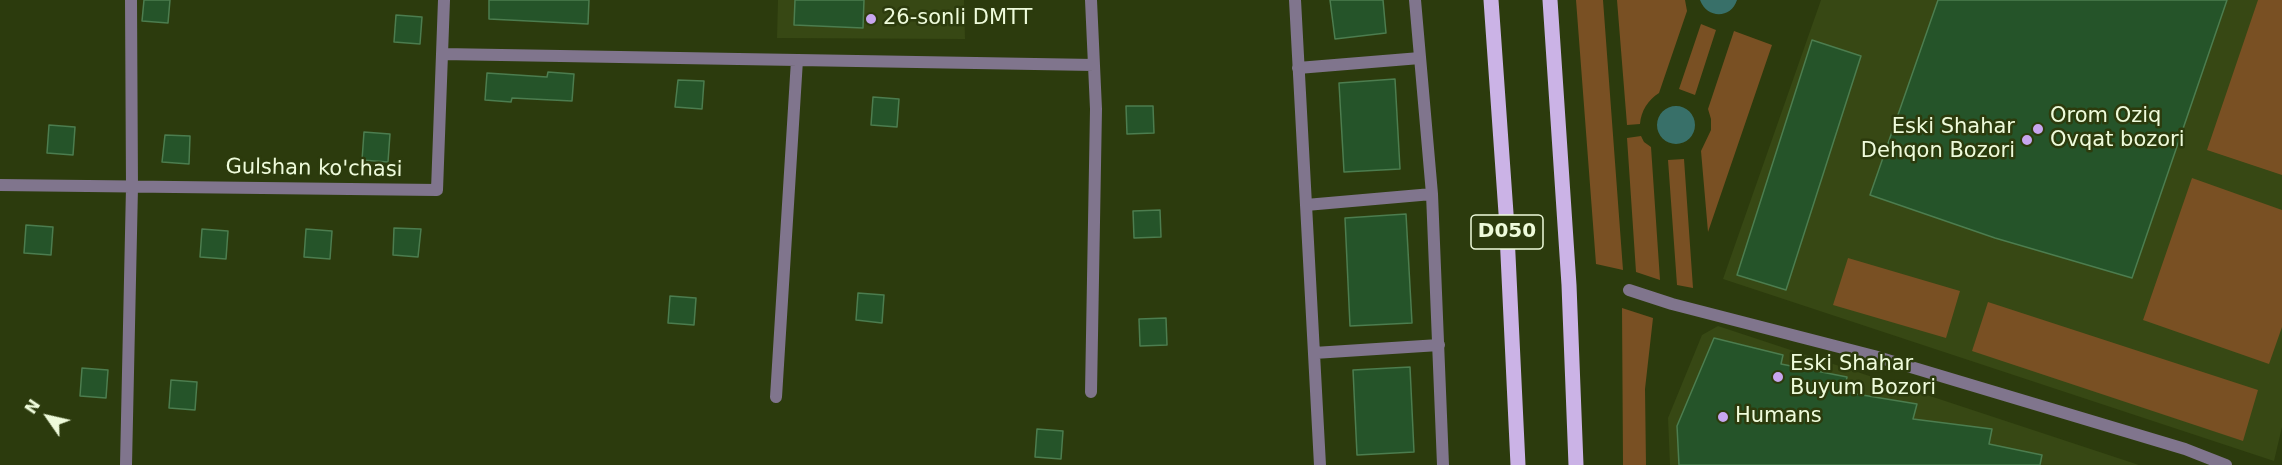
<!DOCTYPE html>
<style>
body{margin:0}
#map{position:relative;width:2282px;height:465px;overflow:hidden;background:#2c3b0d;font-family:"DejaVu Sans",sans-serif}
canvas{display:block}
.north{position:absolute;left:18px;top:387px;width:60px;height:60px;-webkit-text-stroke:4px #2c3b0d;paint-order:stroke;rotate:304deg;font-size:16px;font-weight:700;line-height:24px;text-align:center;color:#eefbdb}
.north::after{content:'';display:block;margin:auto;width:21px;height:27px;background:#eefbdb;clip-path:polygon(50% 0,100% 100%,50% 72%,0 100%)}
</style>
<div id="map">
<canvas width="2282" height="465"></canvas>
<div class="north">N</div>
</div>
<script>
const c = document.querySelector('canvas').getContext('2d');
c.lineJoin = 'round';
function fill(path, color) {
  c.fillStyle = color;
  c.fill(path, 'evenodd');
}
function trace(path, color, width, dash) {
  c.strokeStyle = color;
  c.lineWidth = width;
  c.lineCap = dash ? 'butt' : 'round';
  c.setLineDash(dash || []);
  c.stroke(path);
}
function write(font, color, halo, rows, align = 'center') {
  c.font = font + ' "DejaVu Sans",sans-serif';
  c.lineWidth = 5;
  c.setLineDash([]);
  c.textBaseline = 'middle';
  c.strokeStyle = halo;
  c.fillStyle = color;
  for (const [text, x, y, turn = 0] of rows) {
    c.save();
    c.translate(x, y);
    c.rotate((+turn || 0) * Math.PI / 180);
    c.textAlign = isNaN(turn) ? turn : align;
    if (halo) c.strokeText(text, 0, 0);
    c.fillText(text, 0, 0);
    c.restore();
  }
}
const built = new Path2D(`
 M778,0H964L965,39L777,38Z
 M1821,0H2282V427L2274,461L1723,279Z
 M1718,326L2139,465H1670L1668,418L1702,335Z`);
const green = new Path2D(`
 M1576,0H1603L1623,270L1596,264Z
 M1617,0H1685L1687,11L1659,93C1648,100 1641,111 1640,124L1627,125Z
 M2258,0H2282V175L2207,150Z
 M1701,24L1716,30L1695,95L1679,89Z
 M1734,31L1772,45L1708,232L1701,151L1711,130V119L1708,109Z
 M1641,136L1644,142L1651,147L1660,280L1636,272L1627,138Z
 M1684,159L1693,288L1677,285L1668,160Z
 M2192,178L2282,210V327L2269,364L2143,320Z
 M1848,258L1960,291L1946,338L1833,305Z
 M1988,302L2258,390L2243,441L1972,351Z
 M1622,308L1653,318L1645,389L1646,465H1623Z`);
const water = new Path2D(`
 M1700,0H1737C1731,19 1707,19 1700,0Z
 M1657 125a19 19 0 1 1 38 0a19 19 0 1 1-38 0Z`);
const building = new Path2D(`
 M144,0H170L168,23L142,21Z
 M489,0H589L588,24L489,19Z
 M795,0H864L863,28L794,25Z
 M1330,0H1383L1386,33L1335,39Z
 M1938,0H2227L2132,278L1995,238L1870,195Z
 M396,15L422,17L420,44L394,42Z
 M1812,40L1861,56L1786,290L1737,275Z
 M548,72L574,74L572,101L512,98L511,102L485,100L487,73L547,77Z
 M1395,79L1400,169L1344,172L1339,83Z
 M678,80L704,81L702,109L675,107Z
 M873,97L899,99L897,127L871,125Z
 M1126,106H1153L1154,133L1127,134Z
 M49,125L75,127L73,155L47,153Z
 M364,132L390,134L388,162L362,160Z
 M165,135L190,136L189,164L162,162Z
 M1160,210L1161,237L1134,238L1133,211Z
 M1406,214L1412,323L1350,326L1345,218Z
 M26,225L53,227L51,255L24,253Z
 M394,228L421,229L418,257L393,255Z
 M202,229L228,231L226,259L200,257Z
 M306,229L332,231L330,259L304,257Z
 M858,293L884,295L882,323L856,320Z
 M670,296L696,298L694,325L668,323Z
 M1166,318L1167,345L1140,346L1139,319Z
 M1714,338L1783,355L1781,364L1847,377L1844,392L1917,404L1913,419L1992,429L1989,444L2042,455L2040,465H1679L1677,426Z
 M1410,367L1414,452L1357,455L1353,370Z
 M82,368L108,370L106,398L80,396Z
 M171,380L197,382L195,410L169,408Z
 M1037,429L1063,431L1061,459L1035,457Z`);
const street = new Path2D(`
 M1295,0L1320,465
 M1415,0L1432,194L1443,465
 M442,54L1094,65
 M1298,68L1420,58
 M0,185L437,190L444,0
 M1306,205L1432,194
 M1629,290L1672,304L1874,356L2185,449L2226,465
 M1314,353L1439,345
 M1091,392L1096,109L1091,0
 M776,397L797,60
 M126,465L132,187L131,0`);
const primary = new Path2D(`
 M1491,0L1506,213L1518,465
 M1550,0L1569,285L1576,465`);
const markers = [
 [871,19,6,"#c8a6ef"],
 [2038,129,6,"#c8a6ef"],
 [2027,140,6,"#c8a6ef"],
 [1778,377,6,"#c8a6ef"],
 [1723,417,6,"#c8a6ef"]
];
const shields = [
 [1507,232,72]
];
const shieldNames = [
 ["D050",1507,232]
];
const poiNames = [
 ["26-sonli DMTT",883,19],
 ["Orom Oziq",2050,117],
 ["Ovqat bozori",2050,141],
 ["Eski Shahar",2015,128,"right"],
 ["Dehqon Bozori",2015,152,"right"],
 ["Eski Shahar",1790,365],
 ["Buyum Bozori",1790,389],
 ["Humans",1735,417]
];
const streetNames = [
 ["Gulshan ko'chasi",314,169,1]
];
fill(built, '#374814');
fill(green, '#795023');
fill(water, '#387069');
fill(building, '#255429');
trace(building, '#4c7d4f', 1.5);
trace(street, '#80758d', 12);
trace(primary, '#cbb3e6', 15);
for (const [x, y, r, color] of markers) {
  const dot = new Path2D();
  dot.arc(x, y, r, 0, 2 * Math.PI);
  c.fillStyle = color;
  c.fill(dot);
  trace(dot, '#2c3b0d', 2);
}
for (const [x, y, w] of shields) {
  const box = new Path2D();
  box.roundRect(x - w / 2, y - 17, w, 34, 4.5);
  c.fillStyle = '#2c3b0d';
  c.fill(box);
  trace(box, '#eefbdb', 1.5);
}
write('bold 20px', '#eefbdb', null, shieldNames);
write('21px', '#eefbdb', '#2c3b0d', poiNames, 'left');
write('21px', '#eefbdb', '#2c3b0d', streetNames);
</script>
